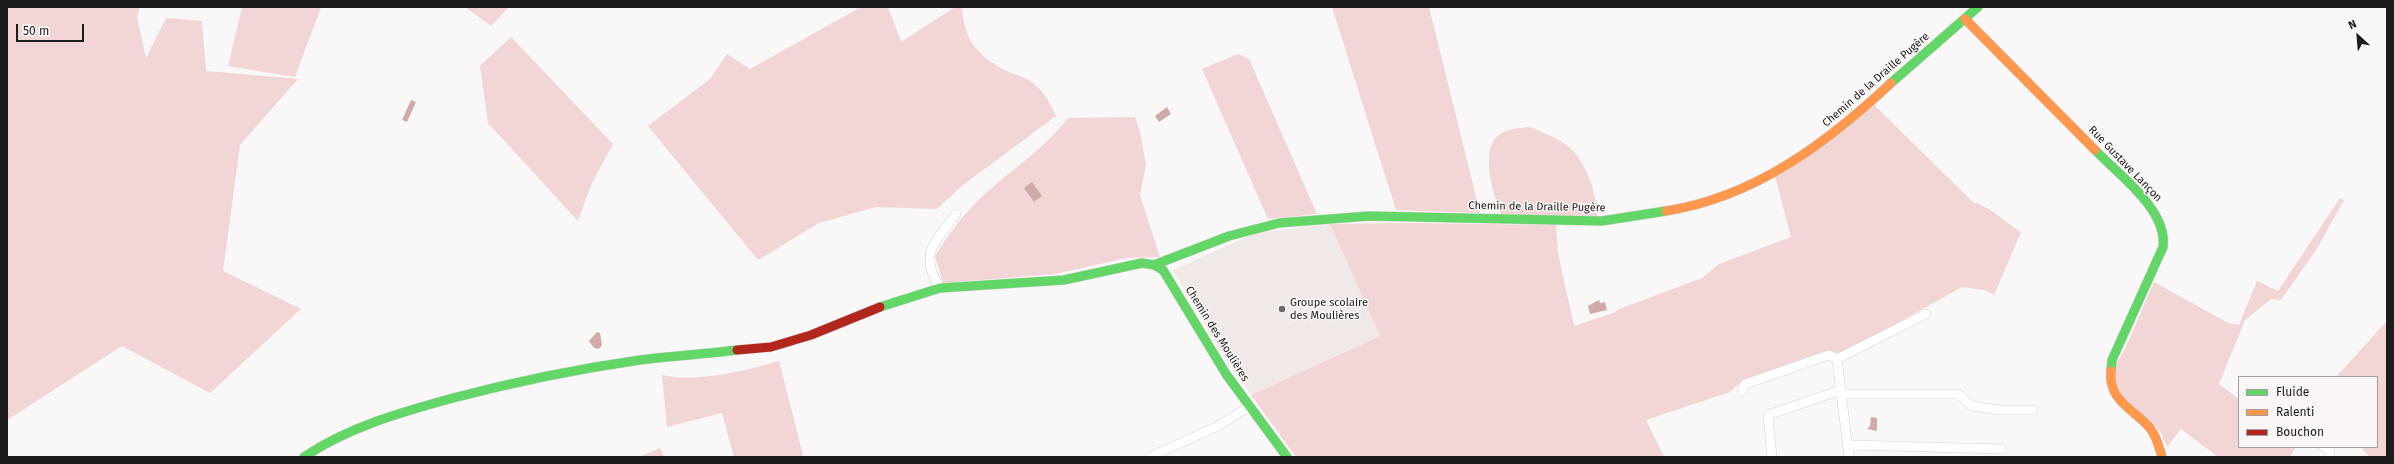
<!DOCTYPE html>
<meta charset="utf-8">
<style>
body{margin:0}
#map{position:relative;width:2394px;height:464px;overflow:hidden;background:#f9f7f7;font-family:"Fira Sans",sans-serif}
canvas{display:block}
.frame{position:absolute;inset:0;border:8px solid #1d1c1c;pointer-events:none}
.legend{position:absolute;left:2238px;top:376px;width:140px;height:72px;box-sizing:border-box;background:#faf6f6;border:1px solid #a29f9f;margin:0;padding:5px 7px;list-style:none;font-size:12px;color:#1d1c1c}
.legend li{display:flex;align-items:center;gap:8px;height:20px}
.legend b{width:20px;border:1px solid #a29f9f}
.north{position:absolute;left:2338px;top:16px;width:40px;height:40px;-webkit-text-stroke:3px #faf6f6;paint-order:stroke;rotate:334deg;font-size:11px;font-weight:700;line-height:16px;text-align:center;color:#1d1c1c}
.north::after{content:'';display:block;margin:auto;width:14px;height:18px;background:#1d1c1c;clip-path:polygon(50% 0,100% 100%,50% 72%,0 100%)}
.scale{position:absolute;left:16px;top:24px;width:68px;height:18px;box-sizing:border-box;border:2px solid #1d1c1c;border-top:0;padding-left:5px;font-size:12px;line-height:14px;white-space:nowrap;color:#1d1c1c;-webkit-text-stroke:3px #faf6f6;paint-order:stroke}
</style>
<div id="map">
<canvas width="2394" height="464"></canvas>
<div class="frame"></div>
<ul class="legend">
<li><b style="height:5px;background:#63d668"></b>Fluide</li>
<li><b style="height:5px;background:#ff974d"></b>Ralenti</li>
<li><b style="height:5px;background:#b3261e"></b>Bouchon</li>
</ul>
<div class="north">N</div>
<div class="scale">50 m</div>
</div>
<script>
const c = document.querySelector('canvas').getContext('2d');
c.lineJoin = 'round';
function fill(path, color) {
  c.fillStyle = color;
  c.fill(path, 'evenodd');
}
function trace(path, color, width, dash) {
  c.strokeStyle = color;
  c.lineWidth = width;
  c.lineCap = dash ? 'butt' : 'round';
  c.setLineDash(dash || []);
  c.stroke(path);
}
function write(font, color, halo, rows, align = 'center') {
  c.font = font + ' "Fira Sans",sans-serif';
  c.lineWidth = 3;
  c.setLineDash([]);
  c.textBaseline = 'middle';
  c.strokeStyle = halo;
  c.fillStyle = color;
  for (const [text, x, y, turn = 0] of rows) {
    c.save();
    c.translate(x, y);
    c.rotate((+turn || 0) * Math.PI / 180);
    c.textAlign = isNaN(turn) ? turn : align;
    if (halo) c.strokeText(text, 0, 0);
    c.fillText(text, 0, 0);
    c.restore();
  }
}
const built = new Path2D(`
 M1330,224L1380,336L1251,395L1224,356L1173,270L1256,233Z`);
const green = new Path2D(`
 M7,7H140L137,17L146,58L166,18L202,21L206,71L298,79L240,145L223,271L301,309L210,393L122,346L7,420Z
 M242,7H321L295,77L228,66Z
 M465,7H509L491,26Z
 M861,7H888L901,42L955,7H962C964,41 978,57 1009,72C1017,75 1027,78 1034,84C1045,93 1050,103 1056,116L963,185L937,209L876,207L819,223L758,260L648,126L710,79L727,54L750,69Z
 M1332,7H1429L1480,213L1396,210Z
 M511,37L613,144L592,183L578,221L488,123L480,66Z
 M1238,54L1249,59L1317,214L1268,219L1202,69Z
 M1873,104L1973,202C1994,209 2003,221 2021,232L1994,295L1985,290L1962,287L1842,354L1830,351L1742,381L1730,392L1646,420L1664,457H1296L1251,395L1380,336L1330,224L1408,223L1556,225L1558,254L1574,326L1616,312L1617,310L1702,278L1719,264L1791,237L1775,176Z
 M1135,117L1140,132L1146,165L1140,195L1160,257L1126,258L1055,274L943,283L935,256C950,232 966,211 987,192C1014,168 1046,147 1068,118Z
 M1530,127C1546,134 1564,140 1575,153C1588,169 1598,197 1597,217L1502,216C1494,197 1478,149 1500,134C1509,128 1520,128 1530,127Z
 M2340,198L2344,200L2316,250L2281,300L2271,299L2245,320L2219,384L2239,399V447H2296L2290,457H2218L2181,429L2167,447L2161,433L2153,423L2122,398L2109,376L2126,347L2154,282L2228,323L2239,325L2257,281L2278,291Z
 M2387,321V457H2369L2361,447H2377V377H2336Z
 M779,361L803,455L800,457H734L722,413L667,427L662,375C696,383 745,371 779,361Z
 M660,448L664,457H639Z`);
const water = new Path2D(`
 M411,100L416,102L407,122L402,120Z
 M1167,107L1171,114L1159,122L1155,116Z
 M1032,182L1042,196L1034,202L1024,188Z
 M1599,300L1600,303L1605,302L1607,310L1590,314L1588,306Z
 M597,332L600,333L602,345L599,349L594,348L589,341Z
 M1871,417L1877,418V431L1867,429L1870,426Z`);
const street = new Path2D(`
 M940,288C918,253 935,243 956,214
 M1837,359L1926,314
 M1837,359L1849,457
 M1742,392L1745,384L1829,355L1837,359
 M1842,394H1958L1972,406L1999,410H2033
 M1849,445L2002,449
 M2324,447L2330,448L2329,457
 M1150,457L1218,426L1250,406
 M1772,457L1768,415L1841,390`);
const fast = new Path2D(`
 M1891,83L1978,7
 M2095,150C2119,175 2168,210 2163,247L2112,360L2111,371
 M1154,265L1229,236L1279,223L1369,216L1602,221L1666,211
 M880,307L940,288L1064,280L1142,263L1154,265L1163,270L1226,374L1287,457
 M304,457C348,427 402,412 453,398C514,382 577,369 640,360C672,356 705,354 737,350`);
const slow = new Path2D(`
 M1965,19L2095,150
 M1666,211C1755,197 1827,143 1891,83
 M2111,371C2108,401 2134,409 2150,428C2157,437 2159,447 2162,457`);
const jam = new Path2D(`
 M737,350L771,347L811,335L880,307`);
const markers = [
 [1282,309,4,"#6a6969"]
];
const streetNames = [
 ["Chemin de la Draille Pugère",1876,80,-41],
 ["Rue Gustave Lançon",2125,164,46],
 ["Chemin de la Draille Pugère",1537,207,1],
 ["Chemin des Moulières",1217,334,58]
];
const poiNames = [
 ["Groupe scolaire",1290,303],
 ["des Moulières",1290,316]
];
fill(built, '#f1e8e8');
fill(green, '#f2d5d5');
fill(water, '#d1aaaa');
trace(street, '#d5d3d3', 10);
trace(fast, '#d5d3d3', 10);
trace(slow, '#d5d3d3', 10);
trace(jam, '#d5d3d3', 10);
trace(street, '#fefefe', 9);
trace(fast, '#63d668', 9);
trace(slow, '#ff974d', 9);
trace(jam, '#b3261e', 9);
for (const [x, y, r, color] of markers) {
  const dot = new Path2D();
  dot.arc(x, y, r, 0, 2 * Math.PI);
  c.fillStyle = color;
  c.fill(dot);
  trace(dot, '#faf6f6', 1.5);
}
write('11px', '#1d1c1c', '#faf6f6', streetNames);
write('11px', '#1d1c1c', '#faf6f6', poiNames, 'left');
</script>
